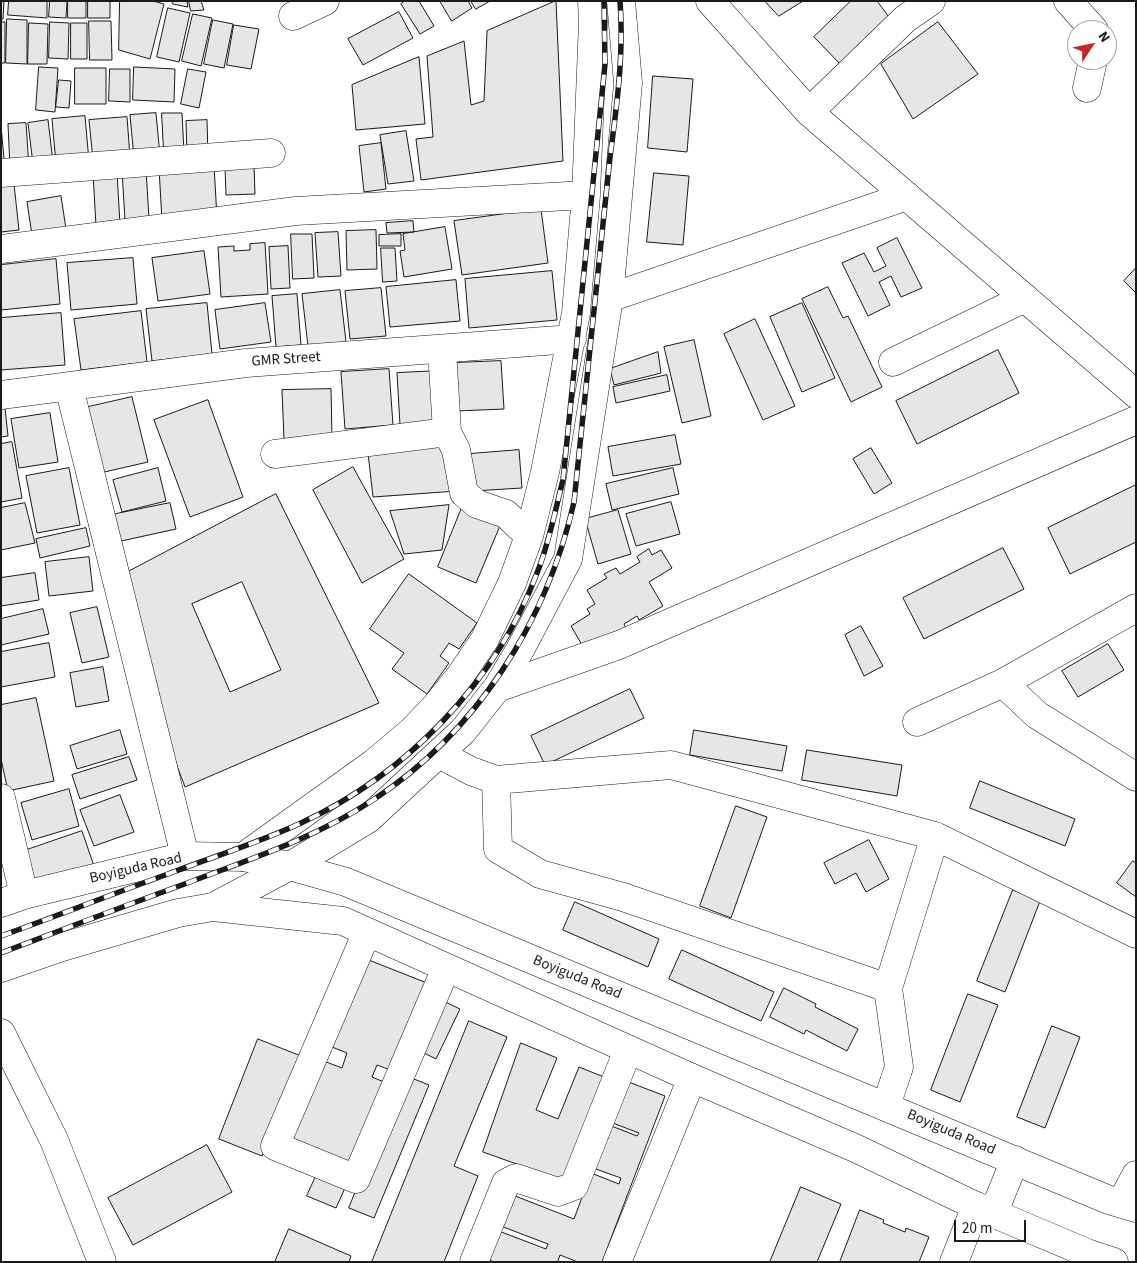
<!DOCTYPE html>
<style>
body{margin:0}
#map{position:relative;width:1137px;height:1263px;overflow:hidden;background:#fff;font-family:"Source Sans 3",sans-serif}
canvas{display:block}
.frame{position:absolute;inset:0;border:2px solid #1a1a1a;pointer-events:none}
.north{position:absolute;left:1067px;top:20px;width:50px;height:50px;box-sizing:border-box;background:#fff;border:1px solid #a3a3a3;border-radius:50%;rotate:56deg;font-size:14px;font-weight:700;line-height:20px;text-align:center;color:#1a1a1a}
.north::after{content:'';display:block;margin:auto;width:18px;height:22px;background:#c62828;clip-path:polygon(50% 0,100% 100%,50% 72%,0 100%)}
.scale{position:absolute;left:954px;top:1220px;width:72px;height:22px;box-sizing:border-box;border:2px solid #1a1a1a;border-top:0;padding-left:6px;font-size:15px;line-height:18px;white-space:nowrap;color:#1a1a1a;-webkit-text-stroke:4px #fff;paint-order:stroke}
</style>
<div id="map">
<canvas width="1137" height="1263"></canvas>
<div class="frame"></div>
<div class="north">N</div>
<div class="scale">20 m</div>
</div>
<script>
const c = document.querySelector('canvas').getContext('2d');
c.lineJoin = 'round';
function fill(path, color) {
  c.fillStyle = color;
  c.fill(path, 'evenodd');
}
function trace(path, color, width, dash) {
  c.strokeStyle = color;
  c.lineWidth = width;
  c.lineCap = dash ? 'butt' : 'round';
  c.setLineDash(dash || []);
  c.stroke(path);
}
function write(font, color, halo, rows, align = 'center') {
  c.font = font + ' "Source Sans 3",sans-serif';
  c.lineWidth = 4;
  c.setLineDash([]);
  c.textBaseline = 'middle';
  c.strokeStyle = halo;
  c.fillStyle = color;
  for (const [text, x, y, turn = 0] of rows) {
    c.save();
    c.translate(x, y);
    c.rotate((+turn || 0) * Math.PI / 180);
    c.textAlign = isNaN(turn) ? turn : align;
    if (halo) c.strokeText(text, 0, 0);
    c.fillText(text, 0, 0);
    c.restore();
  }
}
const building = new Path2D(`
 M1,1H4L3,19H1Z
 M9,1H47V18L8,15Z
 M50,1H67L66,18L49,17Z
 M68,1H86V18H68Z
 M88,1H110V18H88Z
 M120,1H153L164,4L150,59L119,50Z
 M172,1H187L188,7L173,4Z
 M189,1H201L204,10L191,11Z
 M405,1H419L434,26L420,34L401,4Z
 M440,1H468L472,8L452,21Z
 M471,1H490L476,9Z
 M556,1L563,161L421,180L416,139L433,137L427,56L464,41L471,105L484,101L487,31Z
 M765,1H803L779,16Z
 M851,1H877L889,17L841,65L814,37Z
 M168,8L190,13L179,62L157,57Z
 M399,12L413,38L363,65L348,39Z
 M193,14L212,18L201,66L182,61Z
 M7,19L27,20V64L6,63Z
 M213,20L233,24L224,68L204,64Z
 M89,21H111L112,60H90Z
 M1,22H5V63H1Z
 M50,22L69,23L68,59L49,58Z
 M938,22L978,74L913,119L881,64Z
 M29,23L48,24L47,64H28Z
 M71,23H87V59H71Z
 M234,25L259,29L251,69L227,65Z
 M419,57L425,124L356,130L352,85Z
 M39,67L58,68L55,112L36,110Z
 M134,67L175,69L174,102L133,100Z
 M75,68H106V104H75Z
 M110,69H130V102L109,101Z
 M188,69L206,72L199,108L181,104Z
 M653,76L693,79L687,152L648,148Z
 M59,80L71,81L69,108L56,107Z
 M156,113L160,156L134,158L130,115Z
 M162,113H182L184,152H164Z
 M85,116L89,161L56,164L52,119Z
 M127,117L130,157L93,160L89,120Z
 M48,120L53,162L33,164L28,123Z
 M207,120L208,156H187L186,121Z
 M26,123L29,167L10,168L8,124Z
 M1,126L5,169H1Z
 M406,131L414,181L388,184L380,135Z
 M381,143L386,189L364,192L359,146Z
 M214,165L217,218L162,221L159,168Z
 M254,166L255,194L226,195L225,167Z
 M146,169L149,219L125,221L122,170Z
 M117,172L120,225L96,226L93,173Z
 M654,173L689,176L683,245L647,242Z
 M14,184L19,230L1,232V185Z
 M61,196L66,229L32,235L27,202Z
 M541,209L548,263L462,275L454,221Z
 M413,221L414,232L387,233L386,223Z
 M445,227L452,269L404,277L400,251L405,250L403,234Z
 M376,230L377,269L347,270L346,231Z
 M338,232L341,276L318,277L315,233Z
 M291,234H312L314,278L293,279Z
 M401,234V246H379V235Z
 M897,238L922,288L901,297L891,276L879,282L890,305L868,316L842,263L864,253L874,272L886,266L877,248Z
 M265,243L268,294L221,297L218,247L234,246V251L250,250V244Z
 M288,246L290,288L271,289L269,247Z
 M381,248H395L397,281L383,282Z
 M204,251L210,294L158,301L152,258Z
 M133,258L137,304L71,310L67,263Z
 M56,259L60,304L1,310V265Z
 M1136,268V293L1124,281Z
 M552,271L557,320L469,328L465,279Z
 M456,280L460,321L390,327L386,287Z
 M828,287L843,318L848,316L882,387L851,402L802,299Z
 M381,288L386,336L350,339L345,291Z
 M340,290L346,342L308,346L302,294Z
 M297,294L301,345L276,347L272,296Z
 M207,303L212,354L152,361L146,309Z
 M265,303L271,342L220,349L215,310Z
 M802,303L835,378L802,392L770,317Z
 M141,311L147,362L81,370L74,319Z
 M61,313L65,365L1,370V318Z
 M755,319L795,406L763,420L724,334Z
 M694,340L711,416L682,423L664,347Z
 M998,350L1019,393L917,444L896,401Z
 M658,352L661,373L614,385L610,369Z
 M501,361L504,409L456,411L453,363Z
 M389,369L393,425L345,429L341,372Z
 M438,371L440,424L400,425L397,373Z
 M667,375L670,391L616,403L613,387Z
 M331,389L332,437L284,439L282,390Z
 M132,397L148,462L100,473L84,408Z
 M208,400L243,497L190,517L154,420Z
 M5,408L8,436L1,437V409Z
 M50,413L58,462L19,468L11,419Z
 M675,435L681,464L613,476L608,447Z
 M12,442L22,498L1,502V444Z
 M451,444L457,491L373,497L368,453Z
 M871,448L892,483L874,494L853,459Z
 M519,450L522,488L473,491L470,454Z
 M353,467L404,559L362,583L313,490Z
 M69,468L80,525L37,533L26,476Z
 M158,468L166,501L122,512L113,480Z
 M673,468L679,494L612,510L606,484Z
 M1136,485V542L1070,574L1048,528Z
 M276,494L379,703L185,787L162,726L124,574ZM242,582L281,670L230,692L192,604Z
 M671,502L680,534L636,546L626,514Z
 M25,503L35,543L1,550V508Z
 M170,503L176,529L112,543L106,516Z
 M449,505L442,550L404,554L390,511Z
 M463,505L502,521L476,583L438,567Z
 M618,510L631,554L598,564L585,519Z
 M86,528L90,546L40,558L36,539Z
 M1003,548L1024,589L924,639L903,598Z
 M649,549L652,555L661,550L672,568L649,582L663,606L639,620L637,616L624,624L626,628L586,652L571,626L590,614L587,609L595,604L587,590L607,578L604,574L616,568L620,574L640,562L637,557Z
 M89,557L93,591L49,596L45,562Z
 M35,573L39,600L1,606V578Z
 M409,574L477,623L459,649L449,643L440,656L449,663L427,694L392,669L404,653L370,629Z
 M97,607L109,657L82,663L70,613Z
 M43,609L49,634L1,645V619Z
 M861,626L883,666L864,676L845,635Z
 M49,643L55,677L1,687V652Z
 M1108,644L1124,670L1078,697L1062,671Z
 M103,667L109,701L76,707L70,673Z
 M630,689L644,718L545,765L531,736Z
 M36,698L54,781L8,791L1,759V705Z
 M120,730L127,754L77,769L70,746Z
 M694,730L787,746L782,771L690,755Z
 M807,750L902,765L897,796L802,780Z
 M129,757L137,780L80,799L72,775Z
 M980,781L1075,819L1065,846L970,808Z
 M69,789L79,826L32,840L21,803Z
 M120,795L134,832L94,846L80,810Z
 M736,806L767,817L731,918L700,906Z
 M82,831L94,866L30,887L18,853Z
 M869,840L889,879L866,892L856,873L835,884L824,863Z
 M1133,861L1136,863V897L1117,883Z
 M1013,890L1040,901L1005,992L977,981Z
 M575,902L659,939L648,967L563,930Z
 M682,950L774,992L761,1021L669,979Z
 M361,957L427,983L393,1071L377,1065L372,1077L389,1084L355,1171L288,1145L321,1060L342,1068L347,1053L327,1045Z
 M784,988L816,1004L815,1007L858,1029L847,1051L806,1030L804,1034L770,1017Z
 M968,994L998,1005L960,1102L931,1090Z
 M437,998L460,1009L436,1059L414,1048Z
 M469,1021L507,1037L454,1166L478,1176L444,1262H372Z
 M1052,1026L1080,1037L1045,1128L1017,1117Z
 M258,1039L301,1056L262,1156L219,1139Z
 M521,1043L557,1058L536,1110L558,1119L579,1067L609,1079L567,1182L483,1152Z
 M404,1075L429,1085L374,1218L349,1208Z
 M626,1081L665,1096L602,1262H578L560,1255L558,1261L560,1262H494L485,1258L496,1230L546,1249L548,1244L498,1225L510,1194L574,1219L591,1173L619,1184L621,1178L593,1168L609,1125L637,1136L639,1133L610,1122Z
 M207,1145L232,1192L133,1245L108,1198Z
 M316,1176L345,1188L336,1208L307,1196Z
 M801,1187L841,1204L817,1262H770Z
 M860,1210L884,1220L883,1223L905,1232L906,1228L929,1237L919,1262H840Z
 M289,1229L351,1256L349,1262H275Z`);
const minor = new Path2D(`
 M710,1L809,112L1136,394
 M1068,1L1094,30
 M293,16L325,1
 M1087,88L1093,60
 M809,112L905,19L931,1
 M1,173L271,153
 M1,249L296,211L586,195
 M609,298L907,196
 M893,362L1025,298
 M69,387L185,856
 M1,395L246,363L572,339
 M447,432L456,450L464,493L477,504L506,514L529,536
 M275,454L447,432L442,349
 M1003,683L1037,715L1136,777
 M497,688L619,645L1136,420
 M917,722L1003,683L1136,608
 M439,754L471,771L496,780L671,765L935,836L1136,934
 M496,780L498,849L540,874L623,897L888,988
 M1,798L24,895
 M243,857L374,763L412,731L435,707L460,676L485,639L512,583L529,536L545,472L576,313L586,195L593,21L592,1
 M213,907L290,866L368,819L463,731L497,688L521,648L568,559L609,298L628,83L621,1
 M367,932L275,1146L356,1179L446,968
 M1,1033L54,1140L102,1262
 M886,1106L899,1067L888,988L935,836
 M1121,1203L1136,1175
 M474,1262L506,1183L516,1178L558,1192L574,1186L628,1050
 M617,1262L692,1078
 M954,1262L976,1206`);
const major = new Path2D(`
 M1,903L24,895L185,856L243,857L290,866L346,882L1109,1200L1136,1208
 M1,968L62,947L178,913L213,907L343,921L692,1078L855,1148L976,1206L1087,1253L1114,1262
 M993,1214L1015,1160`);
const rail = new Path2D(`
 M1,936C57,916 112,894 168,874C212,857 258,843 301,823C407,774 496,682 537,573C549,543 555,511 563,480L605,64L604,1
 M1,953C64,929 127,905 190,882C253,858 317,837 373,800C477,732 547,621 574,502L610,157C617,105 624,53 620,1`);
const streetNames = [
 ["GMR Street",286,360,-4],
 ["Boyiguda Road",136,869,-13],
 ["Boyiguda Road",577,978,22],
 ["Boyiguda Road",951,1133,23]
];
fill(building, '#e6e6e6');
trace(building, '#1a1a1a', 1);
trace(minor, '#1a1a1a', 29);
trace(major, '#1a1a1a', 29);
trace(minor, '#fff', 28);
trace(major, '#fff', 28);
trace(rail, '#1a1a1a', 5.5);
trace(rail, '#fff', 4, [11]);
write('15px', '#1a1a1a', '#fff', streetNames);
</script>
